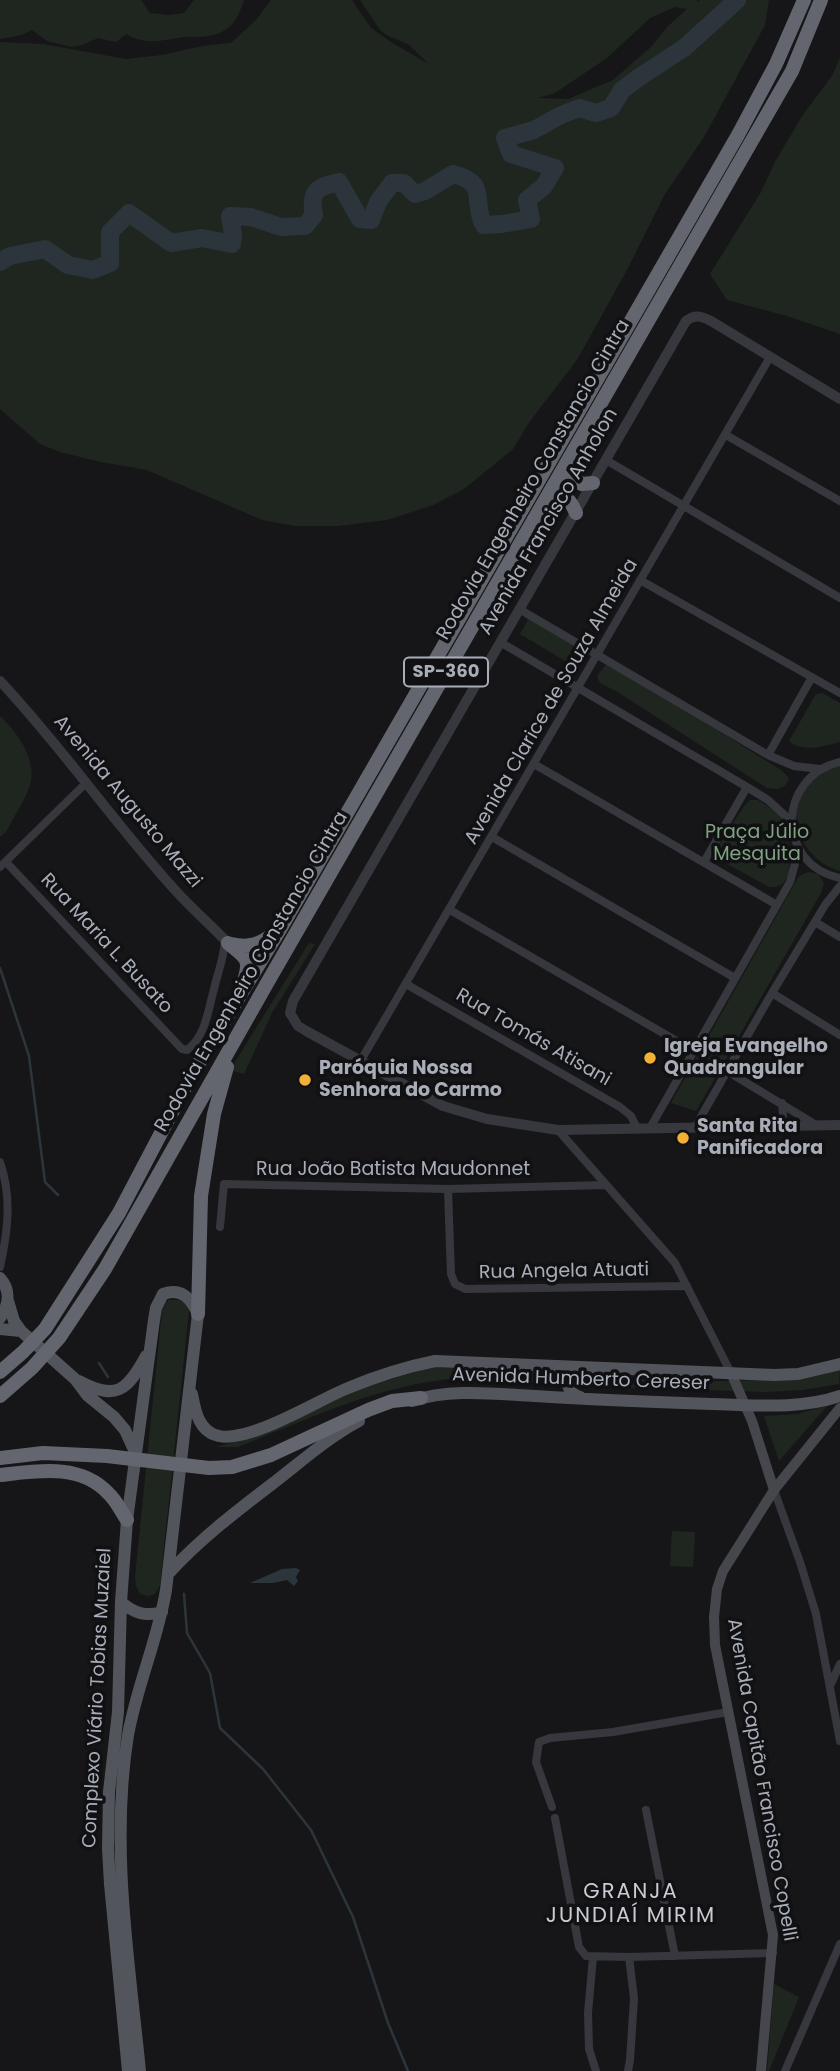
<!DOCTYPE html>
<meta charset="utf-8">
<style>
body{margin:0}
canvas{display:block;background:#161618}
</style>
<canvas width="840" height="2071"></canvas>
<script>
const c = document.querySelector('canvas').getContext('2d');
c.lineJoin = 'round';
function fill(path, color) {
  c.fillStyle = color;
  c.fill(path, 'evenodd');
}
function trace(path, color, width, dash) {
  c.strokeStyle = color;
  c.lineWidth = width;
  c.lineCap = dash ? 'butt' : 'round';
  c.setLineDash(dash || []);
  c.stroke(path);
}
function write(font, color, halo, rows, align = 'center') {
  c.font = font + ' Poppins,sans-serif';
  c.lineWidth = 7;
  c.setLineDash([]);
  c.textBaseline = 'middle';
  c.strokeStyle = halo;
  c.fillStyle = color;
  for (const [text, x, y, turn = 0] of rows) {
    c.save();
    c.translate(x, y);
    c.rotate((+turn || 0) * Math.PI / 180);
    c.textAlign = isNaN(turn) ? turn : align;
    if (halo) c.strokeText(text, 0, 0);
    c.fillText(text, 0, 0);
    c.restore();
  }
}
const green = new Path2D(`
 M0,0H141L150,13L169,15L184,13L194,0H244C240,11 237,21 228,28C215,38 200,37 185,37C173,38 160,42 147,41C139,40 133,38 126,34L116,42L98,38L82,45L71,47L47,41L32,30L21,35L0,39Z
 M271,0H352L371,28L394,44L429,64L408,44L388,36L380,30L360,0H697V2L701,0H769L765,25L704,137L665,194L628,268L577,360L530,421L513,449L464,489L433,505L387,520L337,526H296L262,520L147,470L101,462L60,452L40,444L0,409V42L43,44L126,59L162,55L202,46L231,43L256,20ZM675,7L687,9L667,27L652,46L613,80L568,99L539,98L555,93L607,58L650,18Z
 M840,58V334L787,316L727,300L710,274L761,192L775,162L802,116L832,76Z
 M529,618L580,648L576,658L567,662L520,634Z
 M608,662L781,770L789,778L785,786L777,789L767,788L616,691L600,683L597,676Z
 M822,693L840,703V742C824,746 802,753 789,741L816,694Z
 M0,716C18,733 39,762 29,788C24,802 13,818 6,832L0,837Z
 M840,763V871C802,860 784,817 808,784C816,773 828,768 840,763Z
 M750,800H758L784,817C787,836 802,890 769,887L724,862L719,854V845L744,806Z
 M808,872L818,874L824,883L821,893L696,1111L671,1103L799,876Z
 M309,943L315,944L272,1013L244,1074L230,1070Z
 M168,1300H183L189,1311L160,1585L155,1594L148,1596L140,1594L136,1586L135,1577L162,1311Z
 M432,1367L546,1369L552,1374L550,1384C523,1382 491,1376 464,1378C384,1382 311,1418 238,1447H216L254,1436L361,1388Z
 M840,1369L839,1384L803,1390L766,1392L585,1386V1376C670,1380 756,1388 840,1369Z
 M827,1406L779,1461L764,1416L797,1414Z
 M672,1531L695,1532L693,1567L670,1566Z
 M774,1984L799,1997L769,2071H767Z`);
const water = new Path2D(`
 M296,1568L300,1570L296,1577L298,1581L294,1586L287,1580L273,1583H250L282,1569Z`);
const stream = new Path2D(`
 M0,968L29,1056L45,1182L58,1195
 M99,1363L108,1377
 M184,1594L187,1633L210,1673L220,1728L263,1769L311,1830L353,1917L388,2023L408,2071`);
const river = new Path2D(`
 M0,262L10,256L45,249L68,265L93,270L110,263V232L129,213L171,243L202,238L232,244L233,234L230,216L251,217L281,227L305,226L314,215C309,191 317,187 339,182L360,219L371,220L378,202L392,183H404L415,194L425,191L453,174C490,183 471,202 484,225L502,224L531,219L527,200L544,186L555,168L511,154L505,138L534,130L559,116L579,108L596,113L611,108L622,90L641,76L684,48L737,0`);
const minor = new Path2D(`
 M726,435L840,501
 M606,460L840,598
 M640,580L840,693
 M519,609L768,755L794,766L820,769
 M500,642L747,787L768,800L791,821
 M768,755L812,677
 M840,762C777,777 775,864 840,878
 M534,764L777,905
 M492,837L735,978
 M6,862L182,1049L187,1050C206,1036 208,1010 214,989C218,972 224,958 225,940
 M704,862L747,787
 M0,867L86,783
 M450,910L694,1051
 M815,922L840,937
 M406,984L620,1107L631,1116L637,1128
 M772,993L840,1035
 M360,1062L770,357
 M727,1071L816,1125
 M776,1126L783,1116L782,1103
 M695,1127L772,993L825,905L840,886
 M650,1128L790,882L799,849
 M558,1130L675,1263L731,1373
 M0,1162C12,1197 8,1231 0,1267
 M448,1189L451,1274L455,1284L465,1289L687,1286
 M220,1227L224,1184L448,1189L605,1185
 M774,1490L800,1562L816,1614L840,1741
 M830,1686L840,1664
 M552,1807L536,1762L539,1742L550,1738L613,1732L728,1712
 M646,1810L675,1956
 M555,1818L579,1947L586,1956L629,1957L773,1953
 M593,1957L588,2013L589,2049L596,2071
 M628,2071L630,2060L634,1998L629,1957
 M785,2071L840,1944`);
const tertiary = new Path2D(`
 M840,399L711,321C701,316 695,314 686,321L293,1001L290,1013L298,1026L308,1032L443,1106L487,1119L558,1130L840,1125
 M0,681C62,747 114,823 175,890C192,909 211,925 228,943`);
const secondary = new Path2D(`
 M731,1373L752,1421L774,1490
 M761,2071L773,1935L715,1645L714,1617L717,1589L723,1571L774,1490L840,1408`);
const primary = new Path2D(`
 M0,1278C11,1290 9,1305 0,1318
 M8,1301L14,1321L21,1331L75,1379L87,1395L114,1417L125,1430L135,1452
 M0,1329L21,1331
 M79,1381C116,1401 127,1391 146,1356
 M192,1394C195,1411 199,1432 219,1436C250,1443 318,1400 348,1388C377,1376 405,1367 435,1361L774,1375L798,1374L840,1364
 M580,1397C570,1394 562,1382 574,1375C576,1374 584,1372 586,1372
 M412,1401C450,1388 495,1394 535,1396C594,1400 653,1402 712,1404C754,1405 799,1410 840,1396
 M169,1573C201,1538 238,1510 276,1481C303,1460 329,1437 359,1421
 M121,1602C134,1613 145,1617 162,1612
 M128,2071L110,1884L108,1849L109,1792L118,1712L121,1602L127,1520L154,1320L156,1308L163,1294C182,1287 191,1299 198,1314L166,1590C158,1639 137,1685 128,1735C110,1846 129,1960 140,2071`);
const motorway = new Path2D(`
 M570,458L571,478L582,484L593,483
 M545,501C563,494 568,494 576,513
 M228,943C246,958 251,958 244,981
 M231,944C248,948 259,945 273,934
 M198,1314L201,1196L214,1114L227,1067
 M0,1372L23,1352L45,1329L119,1213L191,1076L282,926L738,135L776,64L804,0
 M0,1396L32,1368L59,1338L105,1269L266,985L792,71L821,0
 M0,1458L43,1453L107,1456L209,1468L232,1467L271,1455L368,1410L392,1401L421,1398
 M0,1475C37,1471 80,1463 108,1493C116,1500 121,1511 127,1520`);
const markers = [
 [650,1058,7,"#f2b134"],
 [305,1080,7,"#f2b134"],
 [683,1138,7,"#f2b134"]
];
const shields = [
 [446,672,84]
];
const shieldNames = [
 ["SP-360",446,672]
];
const streetNames = [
 ["Rodovia Engenheiro Constancio Cintra",534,480,-60],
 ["Avenida Francisco Anholon",549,522,-60],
 ["Avenida Clarice de Souza Almeida",552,702,-60],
 ["Avenida Augusto Mazzi",127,802,50],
 ["Rua Maria L. Busato",106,944,47],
 ["Rodovia Engenheiro Constancio Cintra",252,972,-60],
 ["Rua Tomás Atisani",533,1038,30],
 ["Rua João Batista Maudonnet",393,1170],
 ["Rua Angela Atuati",564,1272,-1],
 ["Avenida Humberto Cereser",581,1380,2],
 ["Complexo Viário Tobias Muzaiel",98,1698,-87],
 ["Avenida Capitão Francisco Copelli",761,1780,80]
];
const parkNames = [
 ["Praça Júlio",757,833],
 ["Mesquita",757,855]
];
const poiNames = [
 ["Igreja Evangelho",664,1047],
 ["Quadrangular",664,1069],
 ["Paróquia Nossa",319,1069],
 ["Senhora do Carmo",319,1091],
 ["Santa Rita",697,1127],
 ["Panificadora",697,1149]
];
const neighbourhoodNames = [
 ["GRANJA",631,1893],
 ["JUNDIAÍ MIRIM",631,1917]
];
fill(green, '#1e261f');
fill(water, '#2c353c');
trace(stream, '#2c353c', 2.5);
trace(river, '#2c353c', 18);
trace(minor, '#37383d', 8);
trace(tertiary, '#37383d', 10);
trace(secondary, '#45474d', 10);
trace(primary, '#53555c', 12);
trace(motorway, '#63666e', 14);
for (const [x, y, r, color] of markers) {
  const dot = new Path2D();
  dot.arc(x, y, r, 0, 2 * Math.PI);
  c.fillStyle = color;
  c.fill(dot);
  trace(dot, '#111113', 2.5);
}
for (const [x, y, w] of shields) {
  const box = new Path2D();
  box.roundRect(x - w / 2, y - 14.5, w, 29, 5);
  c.fillStyle = '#111113';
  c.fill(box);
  trace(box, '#a8adb8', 2);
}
write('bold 18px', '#a8adb8', null, shieldNames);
write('19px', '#a8adb8', '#111113', streetNames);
write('19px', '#7fa381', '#111113', parkNames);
write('bold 19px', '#a8adb8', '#111113', poiNames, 'left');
c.letterSpacing = '2px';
write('21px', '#c9ccd4', '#111113', neighbourhoodNames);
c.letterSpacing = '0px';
</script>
